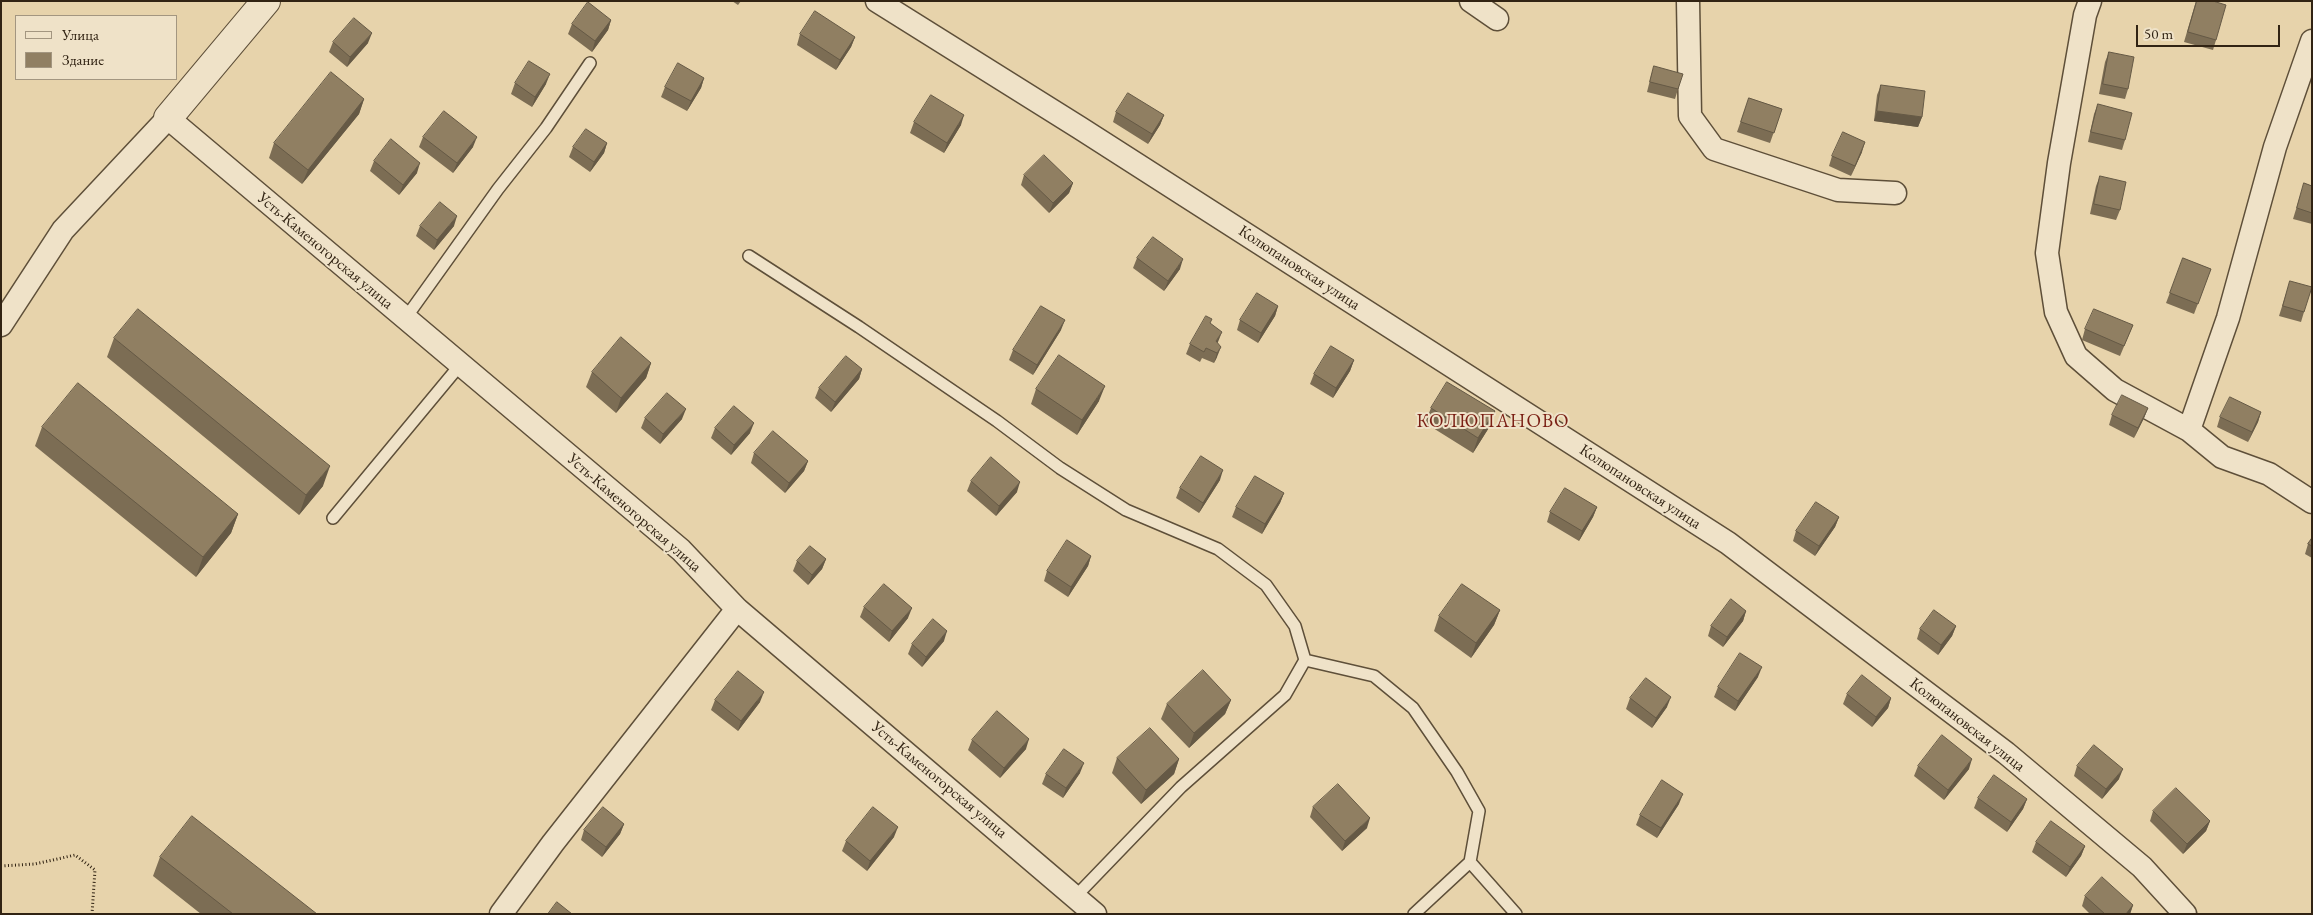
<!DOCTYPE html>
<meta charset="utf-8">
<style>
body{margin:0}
#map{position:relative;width:2313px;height:915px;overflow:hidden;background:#e7d3ab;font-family:"EB Garamond",serif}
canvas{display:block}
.frame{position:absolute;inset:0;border:2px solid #312313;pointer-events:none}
.legend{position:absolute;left:15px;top:15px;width:162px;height:65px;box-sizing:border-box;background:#efe2c8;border:1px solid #a39680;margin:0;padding:6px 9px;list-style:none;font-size:15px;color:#312313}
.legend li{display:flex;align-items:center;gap:10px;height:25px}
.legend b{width:25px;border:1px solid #a39680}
.scale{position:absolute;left:2136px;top:25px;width:144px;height:22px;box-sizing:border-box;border:2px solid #312313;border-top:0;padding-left:6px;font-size:15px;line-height:18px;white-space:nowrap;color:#312313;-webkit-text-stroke:4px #efe2c8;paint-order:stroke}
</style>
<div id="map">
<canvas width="2313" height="915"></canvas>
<div class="frame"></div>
<ul class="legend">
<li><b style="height:6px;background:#efe2c8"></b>Улица</li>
<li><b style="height:14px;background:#907f62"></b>Здание</li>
</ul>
<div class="scale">50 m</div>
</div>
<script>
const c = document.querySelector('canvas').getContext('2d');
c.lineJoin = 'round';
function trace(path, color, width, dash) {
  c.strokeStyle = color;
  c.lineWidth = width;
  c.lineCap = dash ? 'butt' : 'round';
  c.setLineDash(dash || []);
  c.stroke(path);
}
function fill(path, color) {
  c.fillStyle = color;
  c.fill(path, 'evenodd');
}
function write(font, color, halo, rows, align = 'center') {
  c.font = font + ' "EB Garamond",serif';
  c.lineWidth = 4;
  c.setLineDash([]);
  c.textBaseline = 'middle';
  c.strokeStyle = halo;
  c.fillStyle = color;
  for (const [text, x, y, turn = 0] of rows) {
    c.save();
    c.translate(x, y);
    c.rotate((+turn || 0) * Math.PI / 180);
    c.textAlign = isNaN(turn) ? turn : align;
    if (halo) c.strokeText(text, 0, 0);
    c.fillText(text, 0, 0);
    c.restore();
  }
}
const path = new Path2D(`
 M1,866L35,864L75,855L95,870L92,914`);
const service = new Path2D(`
 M749,256L859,327L997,421L1060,468L1126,510L1218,549L1266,585L1295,626L1305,660L1285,695L1181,787L1076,896
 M405,319L498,189L546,128L590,63
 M333,518L460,365
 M1305,660L1374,676L1413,708L1457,772L1479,811L1470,862
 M1414,914L1470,862L1516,914`);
const minor = new Path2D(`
 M877,1L1080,128L1728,543L2006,753L2142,867L2185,914
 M1471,1L1497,19
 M1688,1L1690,116L1714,149L1838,190L1895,193
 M2090,1L2085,15L2059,163L2047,253L2056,312L2076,356L2115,390L2189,430L2222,457L2269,474L2312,502
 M1,325L63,230L168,118L681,550L737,609L1095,914
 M2189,430L2228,318L2275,147L2312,41
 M501,914L553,843L737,609`);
const tertiary = new Path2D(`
 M168,118L266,1`);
const wall = new Path2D(`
 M732,1H741L738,5Z
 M2196,1L2216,40L2213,50L2184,42Z
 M611,20L608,30L592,52L568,34L572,24Z
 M800,34L855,37L851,47L836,70L797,45Z
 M333,42L368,43L347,67L329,52Z
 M2109,52L2128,89L2125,99L2099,94L2105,62Z
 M1654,66L1678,89L1675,99L1647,92L1651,76Z
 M704,78L701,88L687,111L661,97L665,87Z
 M515,83L546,84L532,107L511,94Z
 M1881,85L1922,117L1918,127L1874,121L1877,95Z
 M1749,98L1782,109L1770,143L1737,132Z
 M364,99L359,114L302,184L269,158L274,143Z
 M2098,104L2125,140L2122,150L2088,142L2094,114Z
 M1116,112L1164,115L1160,125L1148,144L1113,122Z
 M914,122L961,125L944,153L910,133Z
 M423,137L473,147L453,173L419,147Z
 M607,143L604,153L590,172L569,157L573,147Z
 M1862,152L1851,176L1829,166L1832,156Z
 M374,161L417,173L399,195L370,171Z
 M1024,175L1073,183L1069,193L1049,213L1021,185Z
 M2100,176L2120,210L2116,220L2090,214L2096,186Z
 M2304,183L2312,186V224L2293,219Z
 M420,226H454L434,250L416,236Z
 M1137,258L1180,269L1164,291L1133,268Z
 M2183,258L2211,269L2194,314L2166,303Z
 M2290,281L2304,312L2301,322L2279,316Z
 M1278,306L1275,316L1258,343L1237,330L1240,320Z
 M1210,324L1217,343V357L1214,363L1202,358L1200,362L1186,354L1190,344Z
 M2133,325L2120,356L2082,340L2085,329Z
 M1061,330L1033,375L1009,360L1013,350Z
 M114,338L323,486L299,515L107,357Z
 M1354,360L1350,371L1333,398L1310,384L1314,374Z
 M651,363L646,378L616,413L586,387L592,372Z
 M862,369L859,379L831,412L815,398L819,388Z
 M1036,389L1099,401L1077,435L1031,404Z
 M1431,408L1495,411L1490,426L1473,453L1425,423Z
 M2148,408L2144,418L2134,438L2109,425L2112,415Z
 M2261,412L2258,422L2248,442L2217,427L2220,417Z
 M645,418L682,419L660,444L641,428Z
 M42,427L238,514L231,533L196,577L35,446Z
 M715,428L750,433L731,455L711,438Z
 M754,453L808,461L804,471L785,493L751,463Z
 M1220,480L1199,513L1176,498L1180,488Z
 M971,481L1017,492L996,516L967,491Z
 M1284,493L1280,503L1262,534L1232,517L1236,507Z
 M1597,507L1593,517L1579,541L1547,522L1550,512Z
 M1839,517L1835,527L1815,556L1793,541L1796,531Z
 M2312,538V558L2305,554L2308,544Z
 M1091,556L1088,566L1068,597L1044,581L1047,571Z
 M826,559L822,569L808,585L793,571L797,561Z
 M864,607L908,618L889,642L860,617Z
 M1500,610L1494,625L1471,658L1434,631L1439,616Z
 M1746,611L1743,621L1723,647L1708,636L1711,626Z
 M1956,626L1952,636L1938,655L1917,639L1920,629Z
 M944,641L922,667L908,654L912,644Z
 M1758,677L1735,711L1714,697L1718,687Z
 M1847,694L1891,698L1888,708L1872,727L1843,704Z
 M1630,698L1667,707L1652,728L1626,709Z
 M715,700L760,702L738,731L711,710Z
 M1231,700L1225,714L1189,748L1161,719L1167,704Z
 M972,740L1026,749L1000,778L968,750Z
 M1117,758L1179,759L1174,774L1141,804L1112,773Z
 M1918,766L1969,769L1944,800L1914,776Z
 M2077,766L2119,779L2102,799L2074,776Z
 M1080,773L1063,798L1042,784L1046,774Z
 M1978,798L2027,799L2023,809L2007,832L1974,808Z
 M1679,804L1657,838L1636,825L1640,815Z
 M1313,807L1367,828L1342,851L1310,817Z
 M2153,811L2210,821L2206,831L2183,854L2150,821Z
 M624,824L620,834L602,857L581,840L584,830Z
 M894,837L867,871L842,851L846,841Z
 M2036,842L2085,846L2081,856L2066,877L2032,852Z
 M160,857L317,914H201L153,876Z
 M2085,896L2133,905L2130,914H2090L2082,906Z`);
const shadedWall = new Path2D(`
 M611,20L608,30L592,52L595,41Z
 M372,33L368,43L347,67L350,57Z
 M855,37L851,47L836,70L840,60Z
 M550,74L546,84L532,107L535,97Z
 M704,78L701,88L687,111L691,101Z
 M364,99L359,114L302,184L308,170Z
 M1877,111L1922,117L1918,127L1874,121Z
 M964,115L961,125L944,153L947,143Z
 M1164,115L1160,125L1148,144L1152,134Z
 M477,137L473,147L453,173L457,163Z
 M1865,142L1862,152L1851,176L1855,166Z
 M607,143L604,153L590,172L594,162Z
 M420,163L417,173L399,195L403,185Z
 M1073,183L1069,193L1049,213L1053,203Z
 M457,216L454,226L434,250L437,240Z
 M1183,259L1180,269L1164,291L1168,281Z
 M1278,306L1275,316L1258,343L1261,333Z
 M1065,320L1061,330L1033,375L1037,365Z
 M1222,332L1218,342L1212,351L1216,341Z
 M1221,347L1217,357L1214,363L1217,353Z
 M1354,360L1350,371L1333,398L1336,388Z
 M651,363L646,378L616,413L621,398Z
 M862,369L859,379L831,412L835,402Z
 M1105,386L1099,401L1077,435L1082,420Z
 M2148,408L2144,418L2134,438L2138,428Z
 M686,409L682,419L660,444L663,434Z
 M1495,411L1490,426L1473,453L1478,438Z
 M2261,412L2258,422L2248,442L2252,432Z
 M754,423L750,433L731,455L734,445Z
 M808,461L804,471L785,493L789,483Z
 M330,466L323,486L299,515L306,495Z
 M1223,470L1220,480L1199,513L1203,503Z
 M1020,482L1017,492L996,516L999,506Z
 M1284,493L1280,503L1262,534L1265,524Z
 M1597,507L1593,517L1579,541L1582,531Z
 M238,514L231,533L196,577L203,557Z
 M1839,517L1835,527L1815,556L1819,546Z
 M1091,556L1088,566L1068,597L1071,587Z
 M826,559L822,569L808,585L812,575Z
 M912,608L908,618L889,642L892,631Z
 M1500,610L1494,625L1471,658L1476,643Z
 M1746,611L1743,621L1723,647L1727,637Z
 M1956,626L1952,636L1938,655L1941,645Z
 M947,631L944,641L922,667L926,657Z
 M1762,667L1758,677L1735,711L1738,701Z
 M764,692L760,702L738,731L741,721Z
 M1671,697L1667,707L1652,728L1656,718Z
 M1891,698L1888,708L1872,727L1876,717Z
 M1231,700L1225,714L1189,748L1194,733Z
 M1029,739L1026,749L1000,778L1004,768Z
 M1179,759L1174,774L1141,804L1146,790Z
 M1972,759L1969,769L1944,800L1948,790Z
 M1084,763L1080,773L1063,798L1066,788Z
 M2123,769L2119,779L2102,799L2106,789Z
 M1683,794L1679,804L1657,838L1661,828Z
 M2027,799L2023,809L2007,832L2011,822Z
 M1370,818L1367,828L1342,851L1345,841Z
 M2210,821L2206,831L2183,854L2187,844Z
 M624,824L620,834L602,857L606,847Z
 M898,827L894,837L867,871L870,861Z
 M2085,846L2081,856L2066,877L2070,867Z
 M2133,905L2130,914H2126Z`);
const building = new Path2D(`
 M2197,1H2213L2226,5L2216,40L2188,32Z
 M588,2L611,20L595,41L572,24Z
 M815,11L855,37L840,60L800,34Z
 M354,18L372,33L350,57L333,42Z
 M2109,52L2134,57L2128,89L2103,84Z
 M529,61L550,74L535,97L515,83Z
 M678,63L704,78L691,101L665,87Z
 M1654,66L1683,74L1678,89L1650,82Z
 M331,72L364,99L308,170L274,143Z
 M1881,85L1925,91L1922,117L1877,111Z
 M1128,93L1164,115L1152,134L1116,112Z
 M931,95L964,115L947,143L914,122Z
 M1749,98L1782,109L1774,133L1741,122Z
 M2098,104L2132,113L2125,140L2091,132Z
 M444,111L477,137L457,163L423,137Z
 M586,129L607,143L594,162L573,147Z
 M1843,132L1865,142L1855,166L1832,156Z
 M391,139L420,163L403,185L374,161Z
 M1044,155L1073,183L1053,203L1024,175Z
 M2100,176L2126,182L2120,210L2094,204Z
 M2304,183L2312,186V213L2297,208Z
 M440,202L457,216L437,240L420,226Z
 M1153,237L1183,259L1168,281L1137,258Z
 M2183,258L2211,269L2198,304L2170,293Z
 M2290,281L2312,287L2304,312L2283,306Z
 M1257,293L1278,306L1261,333L1240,320Z
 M1041,306L1065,320L1037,365L1013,350Z
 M138,309L330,466L306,495L114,338Z
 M2094,309L2133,325L2124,346L2085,329Z
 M1206,316L1212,319L1210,323L1222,332L1216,341L1221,347L1217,353L1206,348L1204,352L1190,344Z
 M621,337L651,363L621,398L592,372Z
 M1331,346L1354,360L1336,388L1314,374Z
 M1059,355L1105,386L1082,420L1036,389Z
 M846,356L862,369L835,402L819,388Z
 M1447,382L1495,411L1478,438L1431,408Z
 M78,383L238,514L203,557L42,427Z
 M667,393L686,409L663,434L645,418Z
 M2122,395L2148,408L2138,428L2112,415Z
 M2230,397L2261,412L2252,432L2220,417Z
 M734,406L754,423L734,445L715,428Z
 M773,431L808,461L789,483L754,453Z
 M1201,456L1223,470L1203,503L1180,488Z
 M991,457L1020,482L999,506L971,481Z
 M1255,476L1284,493L1265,524L1236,507Z
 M1565,488L1597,507L1582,531L1550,512Z
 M1816,502L1839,517L1819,546L1796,531Z
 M2312,538V546L2308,544Z
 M1067,540L1091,556L1071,587L1047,571Z
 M810,546L826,559L812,575L797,561Z
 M884,584L912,608L892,631L864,607Z
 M1462,584L1500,610L1476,643L1439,616Z
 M1731,599L1746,611L1727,637L1711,626Z
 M1934,610L1956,626L1941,645L1920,629Z
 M933,619L947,631L926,657L912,644Z
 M1740,653L1762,667L1738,701L1718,687Z
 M1203,670L1231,700L1194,733L1167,704Z
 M738,671L764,692L741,721L715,700Z
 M1862,675L1891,698L1876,717L1847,694Z
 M1646,678L1671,697L1656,718L1630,698Z
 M997,711L1029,739L1004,768L972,740Z
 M1150,728L1179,759L1146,790L1117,758Z
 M1942,735L1972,759L1948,790L1918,766Z
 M2094,745L2123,769L2106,789L2077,766Z
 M1064,749L1084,763L1066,788L1046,774Z
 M1994,775L2027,799L2011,822L1978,798Z
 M1662,780L1683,794L1661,828L1640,815Z
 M1338,784L1370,818L1345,841L1313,807Z
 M2176,788L2210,821L2187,844L2153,811Z
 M603,807L624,824L606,847L584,830Z
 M873,807L898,827L870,861L846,841Z
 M192,816L317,914H233L160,857Z
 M2051,821L2085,846L2070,867L2036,842Z
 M2102,877L2133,905L2126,914H2105L2085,896Z
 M557,902L572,914H548Z`);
const streetNames = [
 ["Усть-Каменогорская улица",325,251,40],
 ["Колюпановская улица",1299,268,33],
 ["Колюпановская улица",1640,487,33],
 ["Усть-Каменогорская улица",634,513,41],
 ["Колюпановская улица",1967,725,38],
 ["Усть-Каменогорская улица",939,780,40]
];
const quarterNames = [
 ["КОЛЮПАНОВО",1493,422]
];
trace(service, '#5e4f39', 14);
trace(minor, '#5e4f39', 25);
trace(tertiary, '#5e4f39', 30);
trace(path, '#312313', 3, [1, 2.5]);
trace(service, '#efe2c8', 11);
trace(minor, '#efe2c8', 22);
trace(tertiary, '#efe2c8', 28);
fill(wall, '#7c6d54');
fill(shadedWall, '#655945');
fill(building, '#907f62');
trace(building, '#655945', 1);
write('16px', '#312313', '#efe2c8', streetNames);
c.letterSpacing = '1px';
write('19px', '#7a1f14', '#efe2c8', quarterNames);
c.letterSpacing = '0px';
</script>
